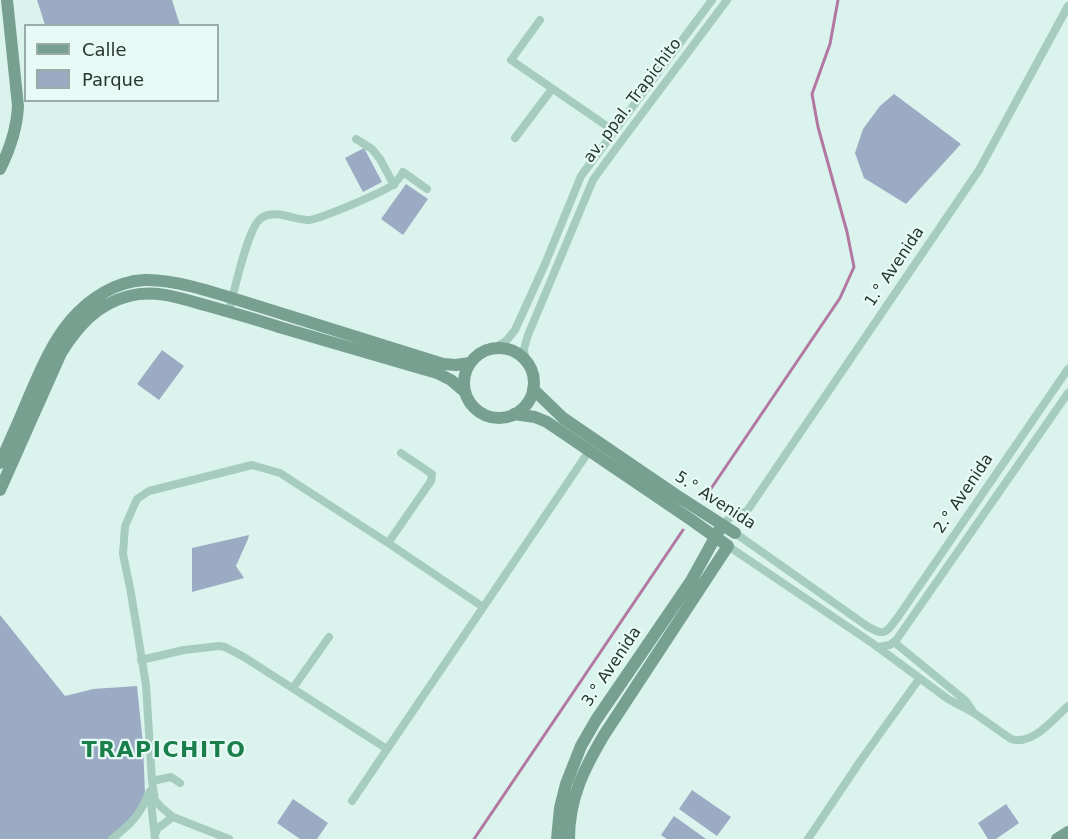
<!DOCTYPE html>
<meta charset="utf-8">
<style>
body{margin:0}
#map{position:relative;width:1068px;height:839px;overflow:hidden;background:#daf3ed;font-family:"DejaVu Sans",sans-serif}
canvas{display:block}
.legend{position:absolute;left:24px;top:24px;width:195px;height:78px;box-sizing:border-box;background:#e7faf6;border:2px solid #9aaca7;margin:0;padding:8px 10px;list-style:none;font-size:18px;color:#273730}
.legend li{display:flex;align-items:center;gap:12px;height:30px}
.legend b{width:30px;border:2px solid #9aaca7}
</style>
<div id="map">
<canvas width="1068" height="839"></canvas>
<ul class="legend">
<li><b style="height:8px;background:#77a090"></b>Calle</li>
<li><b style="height:16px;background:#9aabc3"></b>Parque</li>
</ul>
</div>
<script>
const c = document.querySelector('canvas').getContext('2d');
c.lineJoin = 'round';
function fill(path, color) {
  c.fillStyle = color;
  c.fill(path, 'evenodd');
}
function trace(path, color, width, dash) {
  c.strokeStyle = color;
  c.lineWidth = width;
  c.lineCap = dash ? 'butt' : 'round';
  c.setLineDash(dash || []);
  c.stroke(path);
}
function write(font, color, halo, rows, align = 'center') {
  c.font = font + ' "DejaVu Sans",sans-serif';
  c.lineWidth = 4.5;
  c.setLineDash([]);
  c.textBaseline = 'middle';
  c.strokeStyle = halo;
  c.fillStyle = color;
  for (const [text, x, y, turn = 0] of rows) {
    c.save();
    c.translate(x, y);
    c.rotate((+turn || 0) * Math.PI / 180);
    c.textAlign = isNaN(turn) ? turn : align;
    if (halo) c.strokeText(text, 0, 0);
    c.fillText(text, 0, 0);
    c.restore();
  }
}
const green = new Path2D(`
 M37,0H172L180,25H45Z
 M894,94L961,144L906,204L864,178L855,153L863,129L880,106Z
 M364,148L382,182L363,192L345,158Z
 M406,184L428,199L403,235L381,219Z
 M162,350L184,366L159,400L137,384Z
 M249,535L248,539L236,566L244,578L192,592V548Z
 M0,615L65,696L93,689L137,686L143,744L145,793L135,815L109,839H0Z
 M692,790L731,817L717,836L679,809Z
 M293,799L328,823L317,839H300L277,823Z
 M1006,804L1019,823L996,839H988L978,823Z
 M674,816L706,839H667L661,835Z`);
const stream = new Path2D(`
 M704,499L840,298L854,267L847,232L818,127L812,94L830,44L838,0
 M474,839L683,530`);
const street = new Path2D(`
 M540,20L511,60L614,131
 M515,138L552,89
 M356,139L372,149L380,159L394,185
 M229,311C234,293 247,230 260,219C274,208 294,220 309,220C320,219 387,191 395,183C398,180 401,176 403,172L427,189
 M495,348L507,340L515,330L545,264L581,176L712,0
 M525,360L524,349L528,335L593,180L617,147L727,0
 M722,525L733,515L747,511L979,170L1068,6
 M735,533L867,626C885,637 886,633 898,617L1068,369
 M388,543L431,481L432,474L401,453
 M728,546L872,643L948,699L974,713L1011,739C1033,746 1053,719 1068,706
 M894,642L966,701L972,710
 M878,647L890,645L897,639L1068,393
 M141,660L184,650L219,646L225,647L244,657L387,749
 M293,688L329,637
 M152,781L171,777L180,783
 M150,793L155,839
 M352,801L589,451
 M155,834L158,828L173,817
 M112,839C132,823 140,815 150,791
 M229,839L173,817L161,807L155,800L152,781L146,685L131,593L123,554L125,526L137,499L149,491L252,465L280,473L388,543L483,607
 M808,839L861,760L919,679`);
const secondary = new Path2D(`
 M0,169C10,149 17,128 18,106L7,0
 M464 383a35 35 0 1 1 70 0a35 35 0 1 1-70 0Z
 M533,389L563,418L676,495L735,533
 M514,414L535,417L547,422L690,519L728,546L604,735C584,769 569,798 569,839
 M0,463C11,439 21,416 31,392C42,367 53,341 71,320C89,299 116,281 145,280C180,279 230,298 264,308C324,327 383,345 443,364L456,365L470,363
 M0,490L61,353C78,326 97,304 129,296C155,289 180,298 205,305C230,312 255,319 279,327C332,342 384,358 437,373L451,380L465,392
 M557,839L560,808L566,784L581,746L596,720L691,581L722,525
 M1057,839L1068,832`);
const streetNames = [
 ["av. ppal. Trapichito",633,101,-53],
 ["1.° Avenida",895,267,-56],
 ["2.° Avenida",964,494,-56],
 ["5.° Avenida",715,501,33],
 ["3.° Avenida",612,667,-56]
];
const districtNames = [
 ["TRAPICHITO",164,751]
];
fill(green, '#9aabc3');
trace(stream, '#b278a1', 3);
trace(street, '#a6ccc0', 8);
trace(secondary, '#77a090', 12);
write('16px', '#273730', '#e7faf6', streetNames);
c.letterSpacing = '1.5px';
write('bold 22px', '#1b7f4b', '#e7faf6', districtNames);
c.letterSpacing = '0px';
</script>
